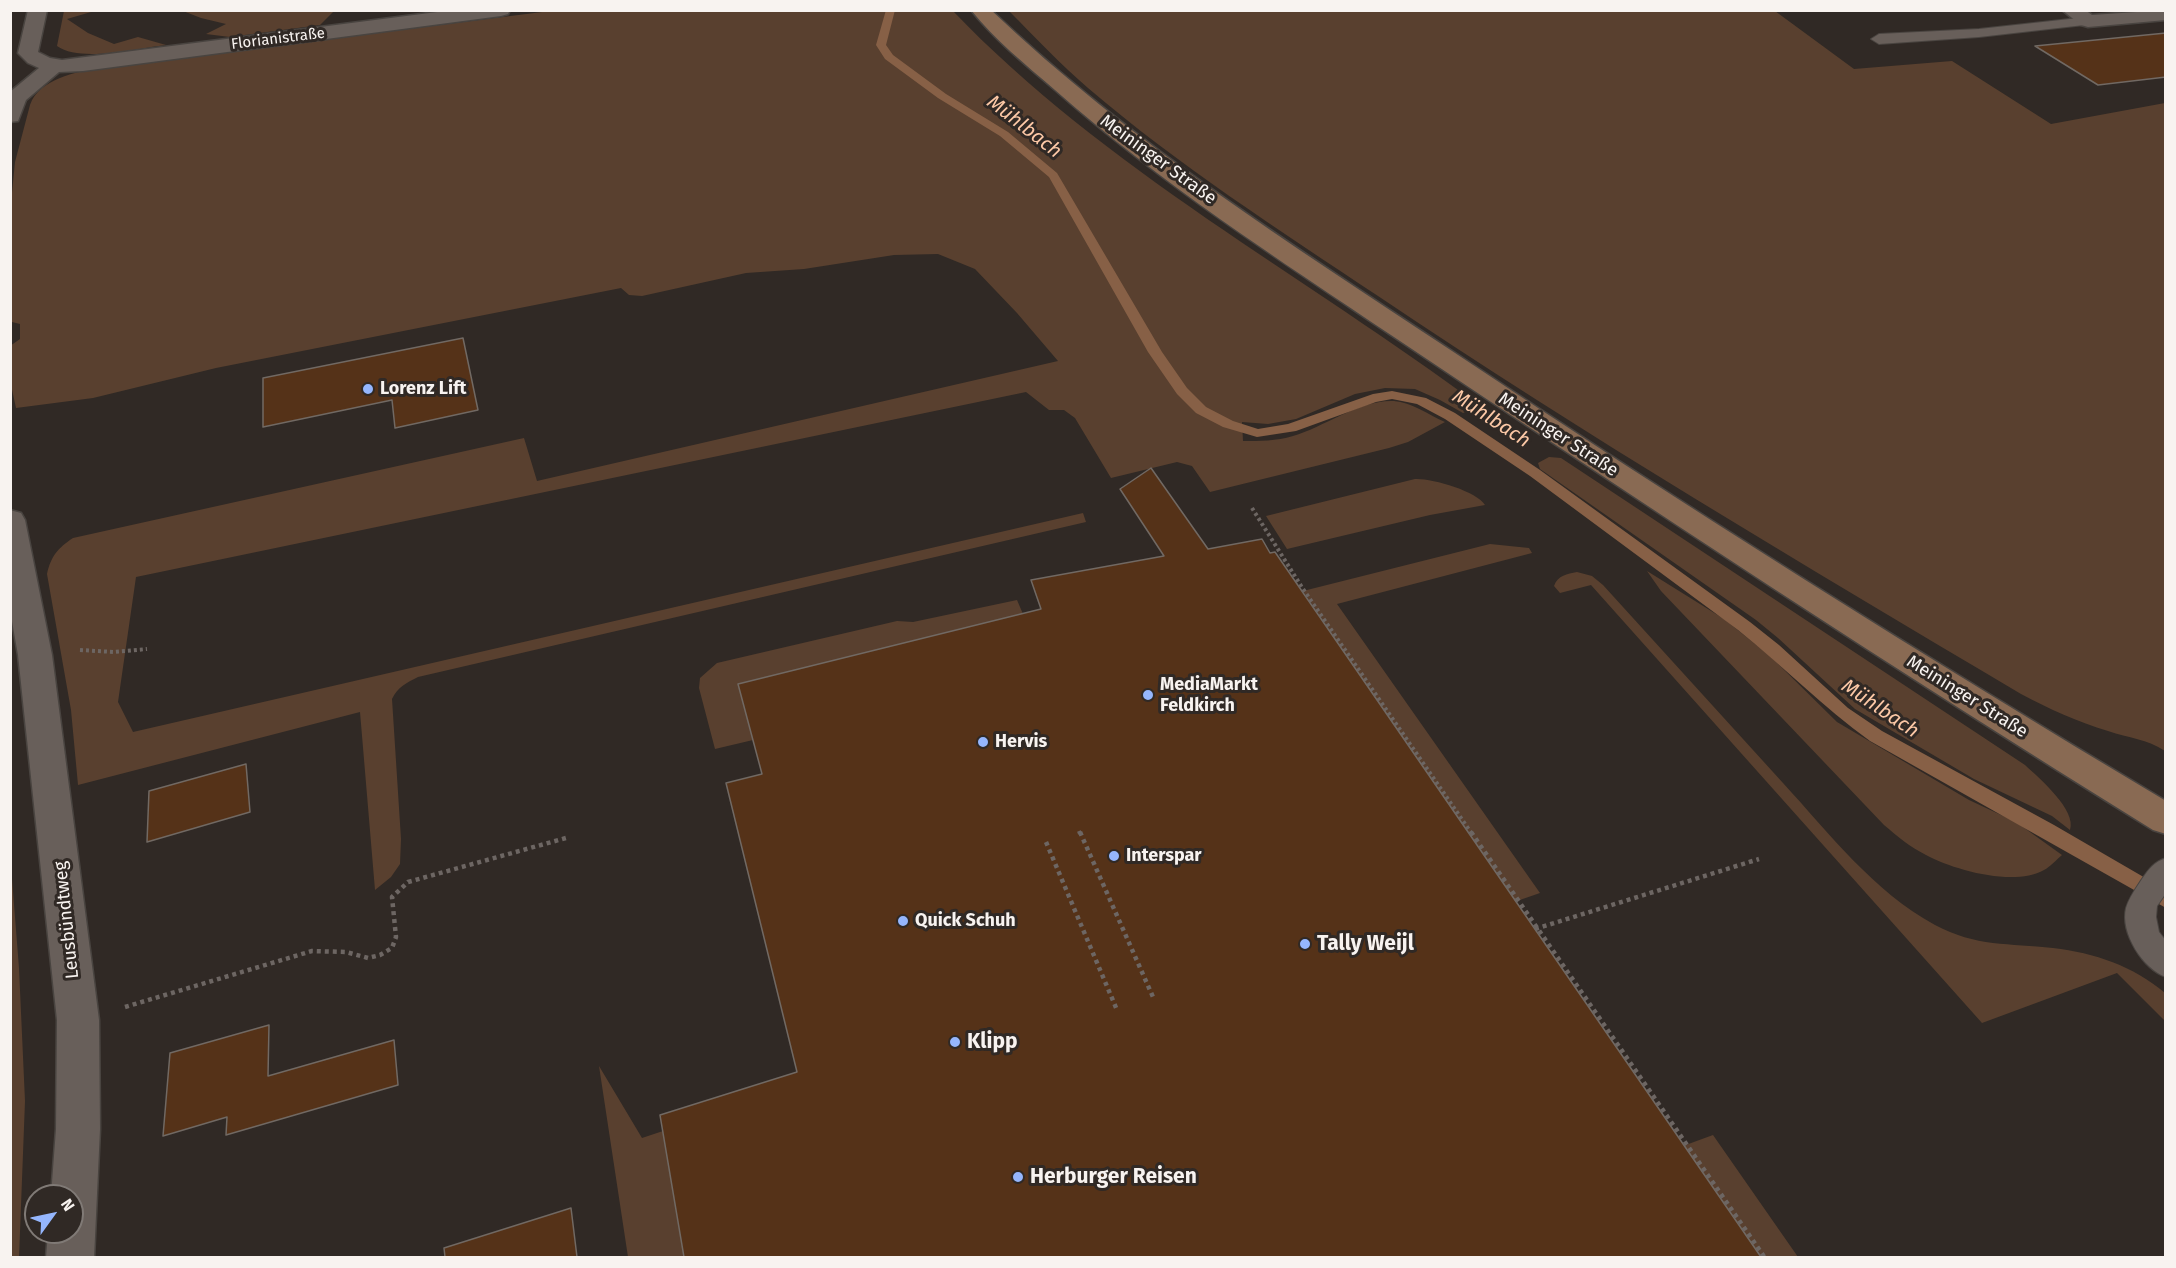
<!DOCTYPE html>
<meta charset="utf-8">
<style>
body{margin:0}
#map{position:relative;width:2176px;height:1268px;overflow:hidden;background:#302925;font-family:"Fira Sans",sans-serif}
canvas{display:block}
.frame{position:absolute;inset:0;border:12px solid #f8f3f0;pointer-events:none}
.north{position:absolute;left:24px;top:1184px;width:60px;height:60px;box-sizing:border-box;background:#302925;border:2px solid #807a76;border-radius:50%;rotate:57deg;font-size:16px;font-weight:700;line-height:24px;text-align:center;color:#f8f3f0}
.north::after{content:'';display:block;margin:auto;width:21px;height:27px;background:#95b6fd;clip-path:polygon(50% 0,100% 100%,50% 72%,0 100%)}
</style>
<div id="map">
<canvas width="2176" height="1268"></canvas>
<div class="frame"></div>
<div class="north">N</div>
</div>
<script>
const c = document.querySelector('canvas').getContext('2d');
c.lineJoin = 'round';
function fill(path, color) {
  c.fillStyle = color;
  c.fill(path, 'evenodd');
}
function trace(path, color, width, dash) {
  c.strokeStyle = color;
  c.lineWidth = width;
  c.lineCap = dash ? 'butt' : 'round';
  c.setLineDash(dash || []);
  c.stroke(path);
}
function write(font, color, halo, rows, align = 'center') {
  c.font = font + ' "Fira Sans",sans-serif';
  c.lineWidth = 6;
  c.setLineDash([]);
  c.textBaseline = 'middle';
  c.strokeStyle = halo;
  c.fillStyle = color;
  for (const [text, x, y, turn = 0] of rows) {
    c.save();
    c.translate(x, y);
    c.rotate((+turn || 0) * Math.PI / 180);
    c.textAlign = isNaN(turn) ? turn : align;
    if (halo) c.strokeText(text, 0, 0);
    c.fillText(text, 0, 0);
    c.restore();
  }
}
const green = new Path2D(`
 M87,10L91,12L67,19L88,33L114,44L138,37L166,45C138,48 81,63 57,46L64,11Z
 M952,10C1105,170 1304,275 1480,406L1463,413L1440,400L1415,389L1385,388L1355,394L1296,419L1268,424L1242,422L1243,441C1260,441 1276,441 1293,436C1324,427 1361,399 1394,401C1411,402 1429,415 1445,422L1408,442L1389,448L1210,492L1192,466L1177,462L1111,478L1075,418L1064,410H1049L1026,392L136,577L118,702L133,732L1083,513L1086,522L418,677C406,683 398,687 392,699L401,839L400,864L391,877L375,890L360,712L78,785L71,710L47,574C51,556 58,548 73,538L524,438L537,481L1058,361L1017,313L975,269L938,254L894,255L804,269L746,273L642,296L629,295L621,288L216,368L93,398L16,408L11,385L10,346L20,339V324L12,322L10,213L15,162L30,105C39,79 76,72 100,68L550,11Z
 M183,11H334L320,25L230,37L206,34L226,24L201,18Z
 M1009,11H1775L1854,69L1952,61L2051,124L2165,103V751C2147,739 2129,738 2108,731C2078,722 2049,709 2021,694C1804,565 1587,437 1378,296C1279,230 1178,165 1088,88C1060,64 1035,37 1009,11Z
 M1549,457L1561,458L2025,765C2039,778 2077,810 2070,830L2052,816L1974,779L1855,709L1778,638L1756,620L1540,469L1538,463Z
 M1415,479C1431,478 1477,491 1485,505L1430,515L1287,549L1266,516Z
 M1490,544L1529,548L1532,553L1337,604L1540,893L1514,902L1303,591Z
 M1647,571L1724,619L1770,656L1837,722L1969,800L2016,822L2062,855C2056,860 2050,867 2044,870C2014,887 1954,870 1926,855C1910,847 1897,836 1884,825L1661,591Z
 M1577,572L1592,576L1603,585C1663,651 1723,717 1783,783C1830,834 1873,891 1935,925C1976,947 2009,943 2053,948C2095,953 2133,966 2165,993V1021L2117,973L1982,1023L1591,585L1560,593L1554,586C1558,575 1567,574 1577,572Z
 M1017,600L1023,614L739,684L753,740L715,749L699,688L700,678L717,663L897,621L913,622Z
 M11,866L19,968L25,1101L19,1258L10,1257Z
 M599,1066L642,1138L663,1131L684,1257H628Z
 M1713,1135L1798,1257H1759L1683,1146Z`);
const stream = new Path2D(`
 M886,10H895L886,45L893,55L946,94L1008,132L1057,173L1162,352L1187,388L1206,407L1233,421L1258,429L1288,424L1373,394L1392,391L1426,398L1455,413L1540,470L1750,622L1779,645L1848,708L1882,731L2054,825L2166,890V908L1870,741C1823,707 1783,666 1738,630L1530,476L1445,419L1417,404L1392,399L1376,402L1296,431L1257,437L1223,427L1196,413L1177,394L1148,352L1049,177L1000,136L938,98L885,59L876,45Z`);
const building = new Path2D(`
 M2166,33V77L2098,85L2035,46Z
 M463,338L478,410L395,428L392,400L263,427V378Z
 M1151,468L1208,549L1262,539L1270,553L1275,552L1761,1257H684L660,1115L797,1072L726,783L762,774L738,684L1041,609L1031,580L1164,556L1120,489Z
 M246,764L250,812L147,842L149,791Z
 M269,1025L268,1076L394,1040L398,1085L226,1135L227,1117L163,1136L170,1053Z
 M571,1208L577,1257H445L444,1248Z`);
const pathFar1 = new Path2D(`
 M1252,508L1303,589L1472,834
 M80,650L114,652L147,649
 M1079,831L1080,834`);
const path = new Path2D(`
 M1080,832L1153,997
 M1471,832L1765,1258
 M1046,842L1117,1010
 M1535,929L1759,859
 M125,1007L312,951L346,952L368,958L380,955L392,948L396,937L392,897L408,882L566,838`);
const lane = new Path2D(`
 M2088,17L2093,18L2095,21L2093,24L1979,37L1879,44L1871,39L1879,34L1979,29Z
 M2166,858V893L2157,906L2156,917L2159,932L2166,941V977C2143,969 2120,933 2126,908C2129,898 2136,888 2142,879C2149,869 2154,862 2166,858Z`);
const street = new Path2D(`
 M28,10H47L38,52L50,58L62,60L453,10H510L508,14L501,16L83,71L59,72L26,100L18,121L10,122V92L39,68L28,63L18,53Z
 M2062,10H2085L2092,15L2166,10V20L2088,27L2081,25Z
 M10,510L21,513L25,520L52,655L99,1020L100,1129L94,1258H46L48,1232H72V1196H51L56,1129L57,1020L18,655L10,610Z`);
const secondary = new Path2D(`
 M971,10H991C1131,143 1289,243 1449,349C1684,506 1923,656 2166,801V834L2153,830C1896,671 1645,505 1394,337C1278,259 1160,183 1055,90C1026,65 995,40 971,10Z`);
const markers = [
 [368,389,6,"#95b6fd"],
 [1148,695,6,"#95b6fd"],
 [983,742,6,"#95b6fd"],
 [1114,856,6,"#95b6fd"],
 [903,921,6,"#95b6fd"],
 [1305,944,6,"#95b6fd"],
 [955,1042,6,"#95b6fd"],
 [1018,1177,6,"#95b6fd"]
];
const farStreetnames = [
 ["Florianistraße",278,39,-7]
];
const streetNames = [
 ["Meininger Straße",1158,160,36],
 ["Meininger Straße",1558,435,33],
 ["Meininger Straße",1967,697,32],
 ["Leusbündtweg",67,920,-96]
];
const poiNames = [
 ["Lorenz Lift",380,389],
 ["MediaMarkt",1160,685],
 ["Feldkirch",1160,706],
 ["Hervis",995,742],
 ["Interspar",1126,856],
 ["Quick Schuh",915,921]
];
const waterNames = [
 ["Mühlbach",1024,127,38],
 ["Mühlbach",1491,419,33],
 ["Mühlbach",1880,709,34]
];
const nearPoinames = [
 ["Tally Weijl",1317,944],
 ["Klipp",967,1042],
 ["Herburger Reisen",1030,1177]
];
fill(green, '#59402f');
fill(stream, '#876046');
fill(building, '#553218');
trace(building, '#716963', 1.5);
trace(lane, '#494440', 2);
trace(street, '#494440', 3);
trace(secondary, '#494440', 3);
trace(pathFar1, '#6d6663', 4, [3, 3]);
trace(path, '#6d6663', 4.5, [4, 4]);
fill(lane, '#685f5a');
fill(street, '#685f5a');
fill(secondary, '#896a53');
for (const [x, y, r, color] of markers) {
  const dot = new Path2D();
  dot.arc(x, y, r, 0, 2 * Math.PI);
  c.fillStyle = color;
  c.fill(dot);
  trace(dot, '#302925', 2);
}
write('15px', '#f8f3f0', '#302925', farStreetnames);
write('18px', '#f8f3f0', '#302925', streetNames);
write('bold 18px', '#f8f3f0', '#302925', poiNames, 'left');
write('italic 20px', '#fcc8a6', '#302925', waterNames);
write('bold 21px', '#f8f3f0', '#302925', nearPoinames, 'left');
</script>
